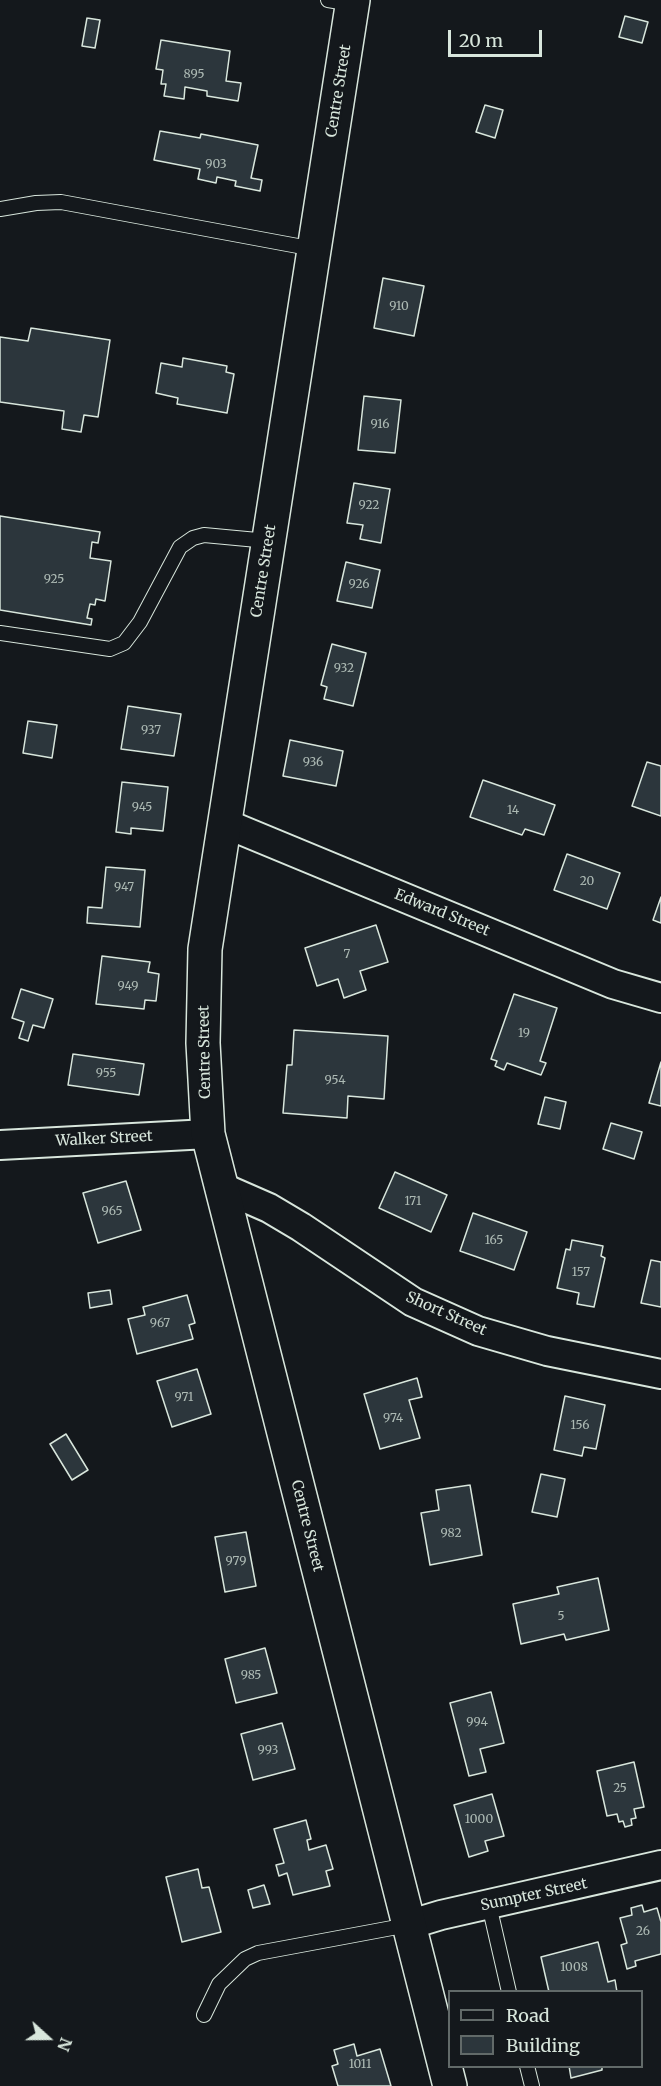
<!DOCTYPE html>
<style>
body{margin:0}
#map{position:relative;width:661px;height:2086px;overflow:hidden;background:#14181c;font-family:Merriweather,serif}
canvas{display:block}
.legend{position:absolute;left:448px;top:1990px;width:195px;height:78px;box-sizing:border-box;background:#14181c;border:2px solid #626a69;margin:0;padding:8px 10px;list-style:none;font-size:18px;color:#d8e6dc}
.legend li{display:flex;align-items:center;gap:12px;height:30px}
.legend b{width:30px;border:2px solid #626a69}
.north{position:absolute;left:18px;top:2008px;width:60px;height:60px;-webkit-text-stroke:4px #14181c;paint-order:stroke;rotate:111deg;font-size:16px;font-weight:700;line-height:24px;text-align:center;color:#d8e6dc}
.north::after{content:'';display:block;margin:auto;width:21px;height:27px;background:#d8e6dc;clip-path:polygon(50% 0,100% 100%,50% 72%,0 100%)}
.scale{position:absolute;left:448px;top:30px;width:94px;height:27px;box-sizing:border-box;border:3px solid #d8e6dc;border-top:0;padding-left:8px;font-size:18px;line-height:21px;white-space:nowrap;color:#d8e6dc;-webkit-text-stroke:4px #14181c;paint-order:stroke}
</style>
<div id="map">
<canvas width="661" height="2086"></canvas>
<ul class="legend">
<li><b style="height:8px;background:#14181c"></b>Road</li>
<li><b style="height:16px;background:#2c363c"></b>Building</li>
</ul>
<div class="north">N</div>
<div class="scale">20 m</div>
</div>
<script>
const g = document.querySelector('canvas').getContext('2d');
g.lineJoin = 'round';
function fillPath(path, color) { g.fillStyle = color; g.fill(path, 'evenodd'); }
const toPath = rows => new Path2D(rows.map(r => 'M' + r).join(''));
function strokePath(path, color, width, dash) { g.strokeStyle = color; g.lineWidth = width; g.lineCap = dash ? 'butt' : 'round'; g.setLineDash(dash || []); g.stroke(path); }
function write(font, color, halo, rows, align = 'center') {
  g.font = font + ' Merriweather,serif'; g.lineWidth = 4.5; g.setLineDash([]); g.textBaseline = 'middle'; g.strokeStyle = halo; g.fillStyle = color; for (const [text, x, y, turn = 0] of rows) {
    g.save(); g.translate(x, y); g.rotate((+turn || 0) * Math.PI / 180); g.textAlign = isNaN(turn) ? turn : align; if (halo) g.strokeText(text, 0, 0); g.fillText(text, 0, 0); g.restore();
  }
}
const building = toPath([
 [625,16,648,22,642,43,619,37,625,16],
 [87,18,100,20,95,48,82,46,87,18],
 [161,40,230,51,226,81,241,83,238,101,207,96,207,91,185,87,184,99,164,96,166,84,161,84,163,70,156,69,161,40],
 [485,105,503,110,495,138,476,132,485,105],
 [160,131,200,138,201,134,258,145,251,178,262,180,260,191,235,186,236,181,217,177,216,183,198,179,200,169,154,160,160,131],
 [383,278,424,286,414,336,374,328,383,278],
 [31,328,110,340,98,417,84,415,81,432,62,429,64,411,0,402,0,337,28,341,31,328],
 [183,358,227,366,226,372,234,374,227,413,177,404,178,398,156,393,161,363,182,367,183,358],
 [364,396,401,400,395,453,358,450,364,396],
 [354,483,390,489,381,543,360,539,363,525,347,523,354,483],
 [0,516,100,532,98,543,92,542,90,558,111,561,105,601,96,599,95,605,90,604,87,618,92,619,91,625,0,610,0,516],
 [346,562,380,570,372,608,337,601,346,562],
 [332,644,366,653,353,706,324,699,327,687,321,685,332,644],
 [128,706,181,714,174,756,121,749,128,706],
 [28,721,57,725,52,758,23,753,28,721],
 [290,740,343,751,336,786,283,776,290,740],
 [647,762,661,766,661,816,632,806,647,762],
 [483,780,555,805,544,835,525,829,522,835,470,817,483,780],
 [122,782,168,787,163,831,131,828,131,834,116,832,122,782],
 [567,854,620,873,607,909,554,890,567,854],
 [106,867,145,870,140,927,87,923,88,907,102,908,106,867],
 [661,897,661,923,653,920,661,897],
 [376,925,388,962,360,971,366,990,344,998,338,979,317,986,305,948,376,925],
 [102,956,150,962,148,972,159,974,156,1001,145,1000,144,1009,96,1004,102,956],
 [21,989,53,999,44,1028,33,1025,28,1041,19,1038,24,1022,12,1018,21,989],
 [514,994,557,1008,540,1061,546,1063,541,1075,507,1063,504,1070,495,1066,497,1061,491,1059,514,994],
 [294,1030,388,1036,384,1099,348,1096,347,1118,283,1113,287,1065,292,1065,294,1030],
 [73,1054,144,1064,139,1095,68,1085,73,1054],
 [661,1062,661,1106,649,1103,661,1062],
 [545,1097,566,1102,560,1129,538,1124,545,1097],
 [611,1123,642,1132,634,1159,603,1149,611,1123],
 [395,1172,447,1195,431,1232,379,1208,395,1172],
 [126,1181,141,1230,98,1243,83,1193,126,1181],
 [473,1213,527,1232,514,1270,460,1251,473,1213],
 [572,1240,603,1246,601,1256,605,1258,594,1307,577,1304,579,1293,557,1288,566,1249,570,1250,572,1240],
 [651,1260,661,1262,661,1307,641,1303,651,1260],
 [110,1290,112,1304,90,1308,88,1293,110,1290],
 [187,1295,195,1323,189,1325,193,1339,137,1354,128,1319,145,1315,143,1307,187,1295],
 [197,1369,211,1414,172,1427,157,1381,197,1369],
 [417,1378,422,1397,409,1400,420,1438,380,1449,364,1394,417,1378],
 [565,1396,605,1405,596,1449,584,1447,582,1456,554,1450,565,1396],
 [66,1434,88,1470,72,1480,50,1444,66,1434],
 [541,1474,565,1479,557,1517,532,1512,541,1474],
 [470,1485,482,1555,430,1565,421,1513,439,1510,436,1490,470,1485],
 [246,1532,256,1586,225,1592,215,1537,246,1532],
 [598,1578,609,1630,566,1640,564,1634,521,1644,513,1604,559,1594,557,1587,598,1578],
 [265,1648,277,1693,236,1703,225,1659,265,1648],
 [491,1692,504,1743,480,1749,486,1772,469,1776,450,1703,491,1692],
 [282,1723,295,1769,253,1780,241,1734,282,1723],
 [634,1762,644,1807,634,1809,636,1818,631,1819,632,1825,625,1827,623,1821,619,1822,617,1814,607,1816,597,1771,634,1762],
 [492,1794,504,1836,485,1841,488,1851,469,1857,454,1805,492,1794],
 [306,1820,311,1839,307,1840,309,1850,326,1845,333,1869,326,1871,330,1886,293,1895,287,1873,279,1876,276,1865,284,1863,274,1829,306,1820],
 [198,1869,202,1888,209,1887,221,1932,182,1942,166,1877,198,1869],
 [264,1885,270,1904,253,1908,248,1890,264,1885],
 [642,1905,644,1912,657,1908,661,1922,661,1954,635,1961,636,1966,627,1969,621,1945,627,1943,620,1918,632,1915,631,1908,642,1905],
 [598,1942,608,1982,615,1980,617,1992,549,1992,541,1957,598,1942],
 [354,2044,357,2056,380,2049,391,2086,338,2086,332,2066,338,2064,334,2050,354,2044],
 [569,2066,602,2066,602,2070,571,2078,569,2066]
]);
const service = toPath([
 [328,0,352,4],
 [0,209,36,203,61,202,314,249],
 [0,633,110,649,124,643,140,622,180,547,193,538,204,535,268,541],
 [489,1905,509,1992],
 [204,2015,219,1984,245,1959,258,1953,408,1925],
 [527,2066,532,2086]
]);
const minor = toPath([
 [224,823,613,984,661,998],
 [0,1145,208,1134],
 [221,1187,269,1208,301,1227,413,1302,478,1331,547,1351,661,1374],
 [408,1925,441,1915,661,1865]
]);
const secondary = toPath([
 [353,0,205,949,203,1043,208,1134,450,2086]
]);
const numberNames = [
 ["895",194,75],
 ["903",216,165],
 ["910",399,307],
 ["916",380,425],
 ["922",369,506],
 ["925",54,580],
 ["926",359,585],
 ["932",344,669],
 ["937",151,731],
 ["936",313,763],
 ["945",142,808],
 ["14",513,811],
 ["20",587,882],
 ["947",124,888],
 ["7",347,955],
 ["949",128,987],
 ["19",524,1034],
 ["955",106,1074],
 ["954",335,1081],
 ["171",413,1202],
 ["965",112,1212],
 ["165",494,1241],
 ["157",581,1273],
 ["967",160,1324],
 ["971",184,1398],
 ["974",393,1419],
 ["156",580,1426],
 ["982",451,1534],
 ["979",236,1562],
 ["5",561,1617],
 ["985",251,1676],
 ["994",477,1723],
 ["993",268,1751],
 ["25",620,1789],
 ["1000",479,1820],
 ["26",643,1932],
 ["1008",574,1968],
 ["1011",360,2065]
];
const streetNames = [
 ["Centre Street",339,91,-81],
 ["Centre Street",264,571,-81],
 ["Edward Street",442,913,22],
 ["Centre Street",205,1052,-91],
 ["Walker Street",104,1139,-3],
 ["Short Street",446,1314,24],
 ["Centre Street",307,1526,76],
 ["Sumpter Street",534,1895,-12]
];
fillPath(building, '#2c363c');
strokePath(building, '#d8e6dc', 1.5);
strokePath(service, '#d8e6dc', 16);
strokePath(minor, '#d8e6dc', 32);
strokePath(secondary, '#d8e6dc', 36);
strokePath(service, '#14181c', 14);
strokePath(minor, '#14181c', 28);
strokePath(secondary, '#14181c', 33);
write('12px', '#adbab4', null, numberNames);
write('15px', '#d8e6dc', '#14181c', streetNames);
</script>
